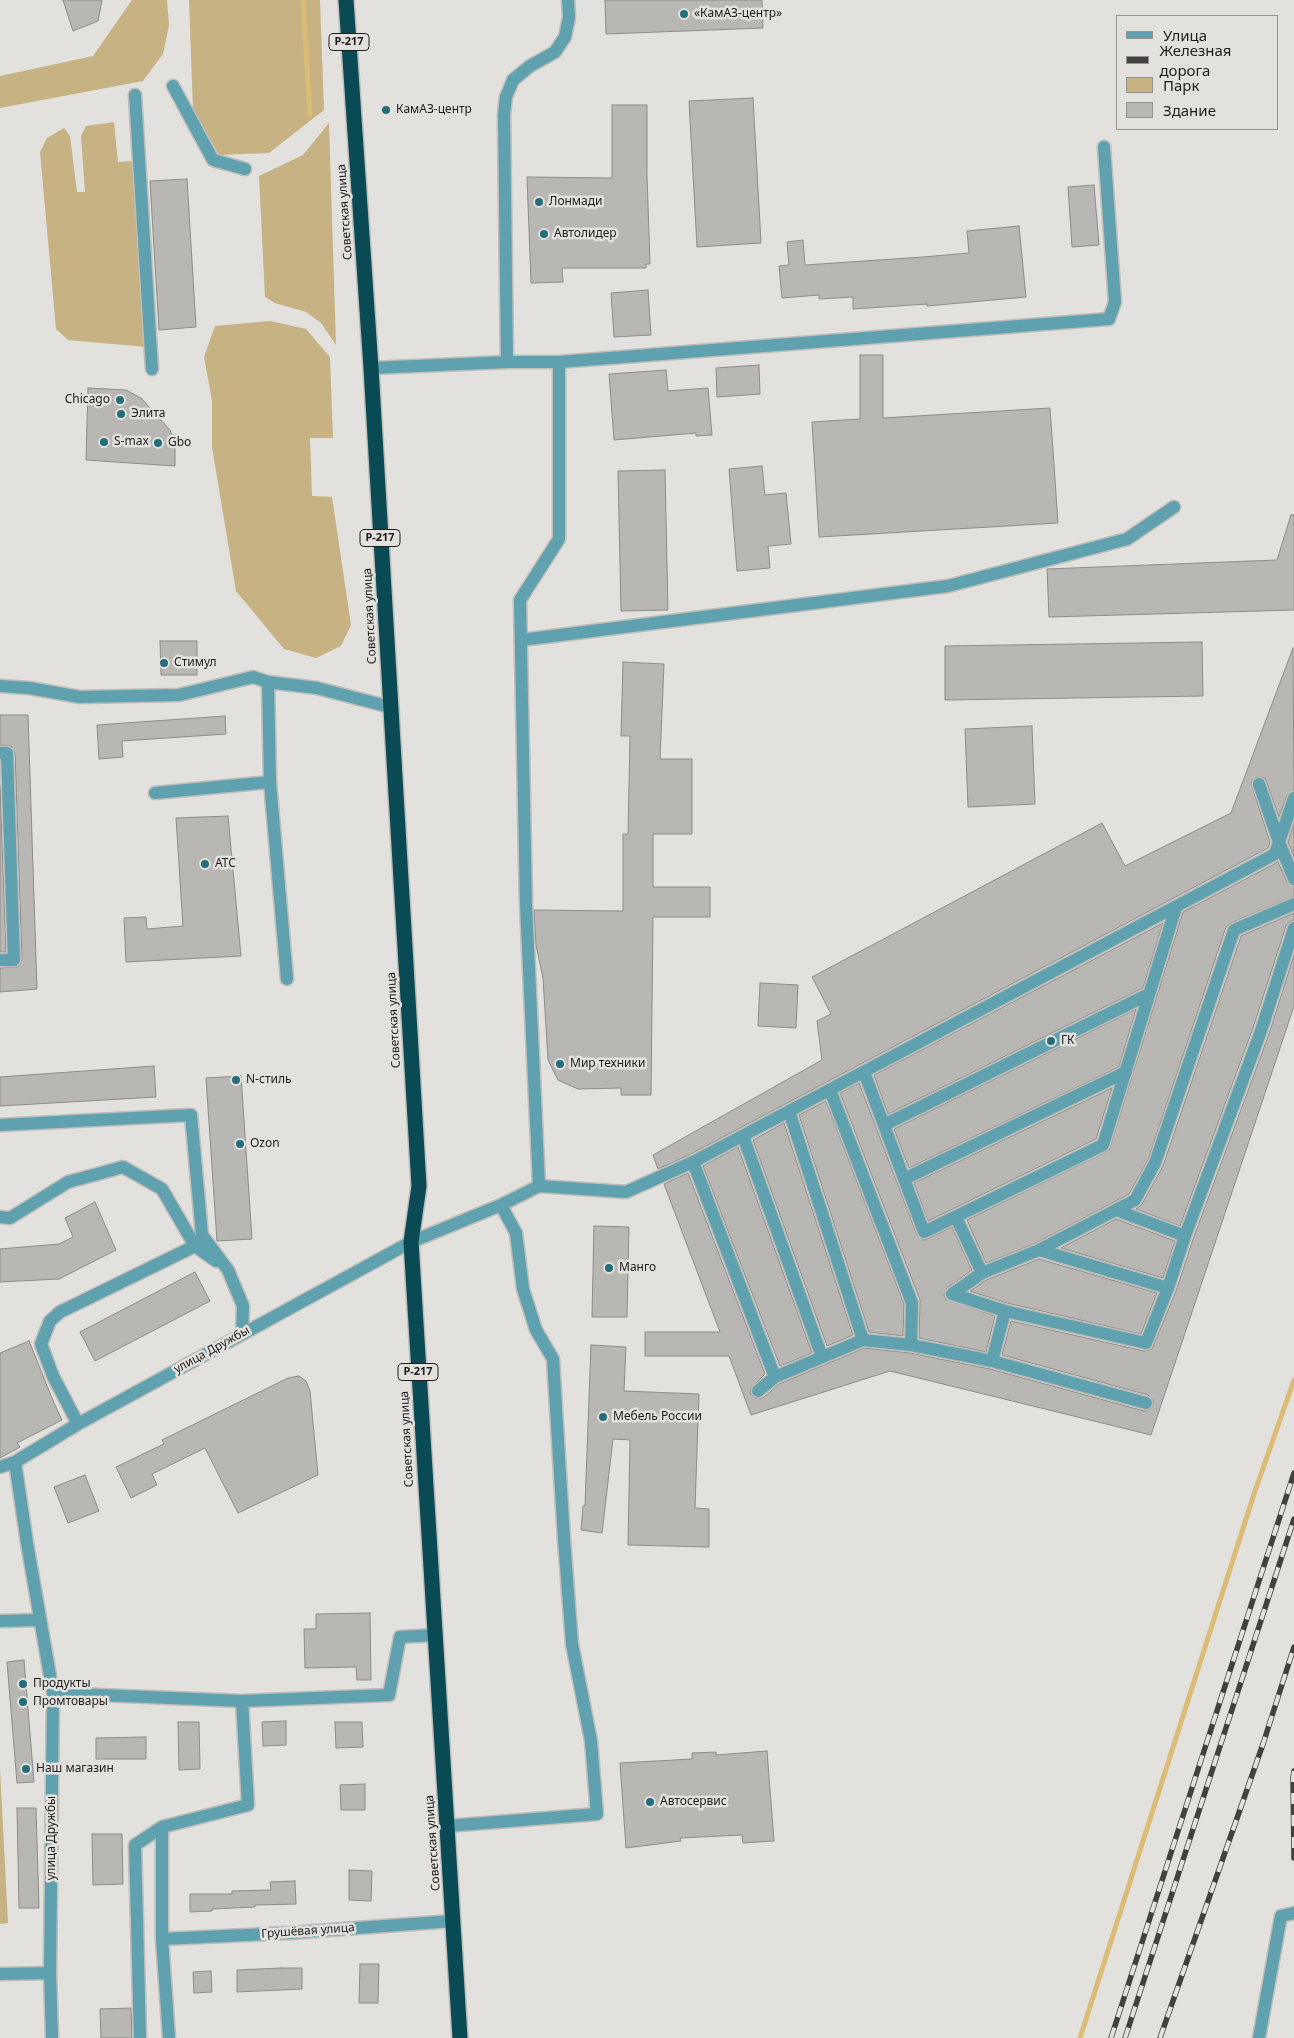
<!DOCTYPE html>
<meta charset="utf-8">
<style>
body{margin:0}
#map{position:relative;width:1294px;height:2038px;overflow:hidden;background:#e2e1dd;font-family:"Noto Sans",sans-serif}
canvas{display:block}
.legend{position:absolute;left:1116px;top:15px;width:162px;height:115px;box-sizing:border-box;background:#e2e1dd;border:1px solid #949390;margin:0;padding:6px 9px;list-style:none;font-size:15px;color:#1e1d1c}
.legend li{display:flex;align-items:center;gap:10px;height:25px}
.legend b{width:25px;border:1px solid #949390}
</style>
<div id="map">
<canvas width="1294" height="2038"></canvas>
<ul class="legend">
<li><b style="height:6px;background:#5fa1ae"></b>Улица</li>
<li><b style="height:6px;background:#42413f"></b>Железная дорога</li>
<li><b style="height:14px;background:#c6b283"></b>Парк</li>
<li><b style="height:14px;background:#b9b7b4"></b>Здание</li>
</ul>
</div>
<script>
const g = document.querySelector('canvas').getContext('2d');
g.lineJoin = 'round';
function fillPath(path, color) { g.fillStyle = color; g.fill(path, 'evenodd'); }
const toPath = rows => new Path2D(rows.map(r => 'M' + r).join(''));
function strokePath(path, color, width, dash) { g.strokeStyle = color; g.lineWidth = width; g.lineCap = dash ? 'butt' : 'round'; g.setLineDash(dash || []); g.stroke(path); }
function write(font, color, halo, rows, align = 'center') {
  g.font = font + ' "Noto Sans",sans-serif'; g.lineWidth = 5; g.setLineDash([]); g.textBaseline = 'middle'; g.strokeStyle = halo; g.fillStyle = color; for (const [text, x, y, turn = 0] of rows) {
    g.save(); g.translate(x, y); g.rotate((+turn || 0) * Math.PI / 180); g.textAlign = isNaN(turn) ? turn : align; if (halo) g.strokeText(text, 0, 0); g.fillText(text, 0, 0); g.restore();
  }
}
const green = toPath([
 [132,0,167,0,169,25,163,54,143,81,0,108,0,76,93,56],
 [189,0,320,0,324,110,269,153,219,155,193,110],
 [114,122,118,162,134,161,147,347,68,340,56,329,40,152,47,138,64,128,70,136,77,192,85,192,81,136,86,126],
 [329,123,336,345,321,323,306,312,275,303,265,297,259,176,303,155],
 [270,321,306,329,330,357,333,438,310,438,312,496,332,497,351,625,341,646,316,658,284,649,236,591,212,447,212,401,204,357,215,326],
 [0,1768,8,1923,0,1924]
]);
const stream = toPath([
 [303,0,310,115],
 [1080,2038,1255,1491,1294,1380]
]);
const building = toPath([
 [63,0,102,0,98,21,73,31,63,0],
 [605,0,762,0,763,28,606,34,605,0],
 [753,98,761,243,697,247,689,101,753,98],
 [612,105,647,105,647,175,650,264,646,264,646,268,562,268,563,282,531,283,527,177,612,178,612,105],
 [187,179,196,327,159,330,150,181,187,179],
 [1094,185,1099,245,1072,247,1068,187,1094,185],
 [1019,226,1026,297,927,306,927,304,853,309,853,297,819,299,819,295,782,298,779,266,789,265,787,242,803,240,805,265,923,257,969,253,967,231,1019,226],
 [648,290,651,335,614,337,611,293,648,290],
 [860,355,883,355,883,418,1050,408,1058,523,819,537,812,422,860,419,860,355],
 [759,365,760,394,717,397,716,368,759,365],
 [666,370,668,391,708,388,712,435,696,436,696,433,614,440,609,374,666,370],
 [88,388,126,390,141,398,170,430,175,444,175,466,86,460,88,388],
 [762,466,765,495,786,493,791,544,768,546,770,568,737,571,729,469,762,466],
 [665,470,668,610,621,611,618,471,665,470],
 [1291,515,1294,515,1294,610,1049,617,1047,569,1277,560,1291,515],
 [160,641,197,641,197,675,161,675,160,641],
 [1202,642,1203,696,945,700,945,646,1202,642],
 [1293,648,1294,790,1287,795,1279,817,1265,778,1256,777,1251,783,1270,842,1268,848,689,1155,658,1169,653,1155,822,1060,817,1021,831,1014,812,977,1102,823,1125,866,1231,813,1293,648],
 [623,662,664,664,660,759,692,759,692,834,653,834,653,887,710,887,710,917,653,917,651,1095,621,1095,621,1088,578,1089,558,1080,548,1060,543,978,536,945,534,910,623,911,623,834,628,834,630,736,621,736,623,662],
 [0,715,28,715,37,989,0,992,0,968,18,967,22,960,15,753,11,746,0,745,0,715],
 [225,716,226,734,122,741,123,757,99,759,97,725,225,716],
 [1032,726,1035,804,968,807,965,729,1032,726],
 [0,786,6,952,0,952,0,786],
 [228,816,241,956,126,962,124,918,146,917,147,929,183,926,176,818,228,816],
 [1294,823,1294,857,1288,842,1294,823],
 [1278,862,1287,882,1294,887,1294,896,1231,923,1226,927,1148,1160,1129,1194,1036,1243,986,1263,967,1220,1109,1150,1183,912,1278,862],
 [1294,913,1294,920,1289,922,1286,926,1253,1028,1180,1226,1136,1209,1142,1204,1163,1166,1241,936,1294,913],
 [1163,923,1143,988,888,1114,874,1075,1163,923],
 [1294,955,1294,1006,1151,1435,890,1371,751,1415,729,1356,645,1356,645,1332,720,1332,664,1184,688,1173,765,1374,751,1388,750,1393,755,1398,763,1398,779,1384,864,1348,910,1353,990,1369,1144,1411,1151,1409,1154,1401,1148,1395,1002,1355,1011,1321,1144,1351,1152,1349,1176,1291,1193,1239,1269,1034,1294,955],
 [760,983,798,985,796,1028,758,1026,760,983],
 [1136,1009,1119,1067,909,1168,894,1129,1136,1009],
 [154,1066,156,1097,0,1106,0,1077,154,1066],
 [241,1076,252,1239,217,1241,206,1078,241,1076],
 [859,1083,917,1235,923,1240,927,1239,952,1227,972,1270,947,1288,944,1295,946,1299,995,1316,986,1352,919,1338,920,1300,840,1093,859,1083],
 [1112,1088,1096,1139,928,1221,914,1183,1112,1088],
 [826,1101,904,1304,903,1336,869,1332,799,1115,826,1101],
 [784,1123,853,1335,827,1346,753,1140,784,1123],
 [738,1147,812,1353,780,1366,703,1166,738,1147],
 [95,1202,116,1250,59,1279,0,1282,0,1249,59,1244,73,1237,65,1218,95,1202],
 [1116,1219,1175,1241,1163,1278,1061,1248,1116,1219],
 [594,1226,629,1227,627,1317,592,1317,594,1226],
 [1039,1259,1157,1293,1141,1334,1007,1303,970,1291,986,1280,1039,1259],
 [195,1272,210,1301,95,1361,80,1332,195,1272],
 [29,1341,54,1403,62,1420,17,1443,20,1447,0,1458,0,1353,29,1341],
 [591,1345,626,1347,624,1391,699,1394,695,1508,709,1509,709,1547,628,1545,630,1440,613,1439,602,1533,581,1530,583,1506,585,1506,591,1345],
 [299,1376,306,1381,310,1391,318,1475,238,1513,205,1448,152,1474,157,1485,131,1498,116,1467,164,1444,162,1440,288,1378,299,1376],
 [85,1475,99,1511,68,1523,54,1487,85,1475],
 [370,1613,371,1680,357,1680,356,1667,305,1668,304,1629,316,1629,316,1614,370,1613],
 [24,1660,34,1782,17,1783,7,1662,24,1660],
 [286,1721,286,1745,263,1746,262,1722,286,1721],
 [178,1722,199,1722,200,1769,179,1770,178,1722],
 [335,1722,362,1722,363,1747,336,1748,335,1722],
 [146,1737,146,1759,96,1759,96,1738,146,1737],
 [767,1751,774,1841,743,1843,742,1835,680,1838,681,1841,626,1848,620,1763,692,1759,692,1753,716,1752,716,1755,767,1751],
 [365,1784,365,1810,341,1810,340,1785,365,1784],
 [17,1808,36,1808,39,1908,19,1908,17,1808],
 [92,1834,122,1834,123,1884,93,1885,92,1834],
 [349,1870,372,1871,371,1901,349,1900,349,1870],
 [295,1881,296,1904,255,1905,255,1907,212,1909,212,1911,190,1912,190,1894,232,1894,232,1891,271,1890,270,1882,295,1881],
 [360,1964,379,1964,378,2003,359,2003,360,1964],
 [281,1968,302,1968,302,1989,237,1992,237,1970,281,1968],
 [211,1971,212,1992,194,1993,193,1972,211,1971],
 [131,2008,132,2038,101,2038,100,2009,131,2008]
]);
const minor = toPath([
 [173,86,213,160,245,169],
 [135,95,152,369],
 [507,362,504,114,506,97,513,80,530,66,555,52,565,37,569,17,568,0],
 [559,362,1109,319,1115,302,1104,147],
 [521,640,948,586,1127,539,1174,507],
 [268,682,270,782,287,979],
 [0,686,29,688,80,697,179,695,253,677,268,682,317,688,390,707],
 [0,753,7,753,14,960,0,960],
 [1259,784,1279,842,1294,879],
 [155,793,270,782],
 [1294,904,1234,930,1155,1163,1135,1200,1039,1250,982,1273,952,1294,1005,1311,1146,1343,1168,1288,1185,1236,1261,1031,1294,928],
 [864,1072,924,1232,1103,1145,1176,907],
 [830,1090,912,1303,911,1345],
 [789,1111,863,1340],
 [0,1125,191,1115,202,1235,228,1270,243,1306,242,1334],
 [884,1125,1149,994],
 [743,1136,822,1357],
 [693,1162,775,1377],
 [904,1179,1126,1072],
 [539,1186,626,1192,693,1162,1275,854,1294,798],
 [1116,1210,1185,1236],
 [0,1217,10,1218,68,1182,123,1167,162,1189,195,1246,216,1261],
 [956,1217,982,1273],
 [1039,1250,1168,1288],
 [992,1361,1005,1311],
 [758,1391,775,1377,863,1340,911,1345,992,1361,1146,1403],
 [78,1424,53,1376,41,1344,50,1321,60,1312,195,1246],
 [15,1462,27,1543,53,1693,50,1973,52,2038],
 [0,1467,15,1462,78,1424,411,1242,501,1205,539,1186,526,904,520,600,559,539,559,362,507,362,371,368],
 [0,1621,40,1620],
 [53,1693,242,1701,389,1695,400,1637,434,1635],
 [447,1826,597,1814,591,1741,572,1644,564,1539,553,1359,536,1330,523,1289,516,1233,501,1205],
 [162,1939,289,1933,453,1921],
 [0,1974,50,1973],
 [140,2038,135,1845,162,1827],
 [169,2038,162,1939,162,1827,248,1805,242,1701],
 [1259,2038,1281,1916,1294,1913]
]);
const highway = toPath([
 [346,0,371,368,419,1186,411,1242,460,2038]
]);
const rail = toPath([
 [1294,1771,1293,1778,1294,1858],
 [1111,2038,1294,1473],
 [1125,2038,1294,1519],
 [1160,2038,1263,1744,1294,1647]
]);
const markers = [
 [684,14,5,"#266d7a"],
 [386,110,5,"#266d7a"],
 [539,202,5,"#266d7a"],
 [544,234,5,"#266d7a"],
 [120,400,5,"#266d7a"],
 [121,414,5,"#266d7a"],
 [104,442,5,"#266d7a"],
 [158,443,5,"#266d7a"],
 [164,663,5,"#266d7a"],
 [205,864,5,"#266d7a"],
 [1051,1041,5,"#266d7a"],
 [560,1064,5,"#266d7a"],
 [236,1080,5,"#266d7a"],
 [240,1144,5,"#266d7a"],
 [609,1268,5,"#266d7a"],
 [603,1417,5,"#266d7a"],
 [23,1684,5,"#266d7a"],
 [23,1702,5,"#266d7a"],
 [26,1769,5,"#266d7a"],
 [650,1802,5,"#266d7a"]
];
const shields = [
 [349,42,40],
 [380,538,40],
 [418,1372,40]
];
const shieldNames = [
 ["Р-217",349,42],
 ["Р-217",380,538],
 ["Р-217",418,1372]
];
const poiNames = [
 ["«КамАЗ-центр»",694,14],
 ["КамАЗ-центр",396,110],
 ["Лонмади",549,202],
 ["Автолидер",554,234],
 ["Chicago",110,400,"right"],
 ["Элита",131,414],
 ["S-max",114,442],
 ["Gbo",168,443],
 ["Стимул",174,663],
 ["АТС",215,864],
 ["ГК",1061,1041],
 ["Мир техники",570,1064],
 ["N-стиль",246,1080],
 ["Ozon",250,1144],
 ["Манго",619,1268],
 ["Мебель России",613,1417],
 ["Продукты",33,1684],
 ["Промтовары",33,1702],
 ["Наш магазин",36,1769],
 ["Автосервис",660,1802]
];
const streetNames = [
 ["Советская улица",345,212,-94],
 ["Советская улица",370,616,-93],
 ["Советская улица",394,1020,-93],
 ["улица Дружбы",212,1350,-29],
 ["Советская улица",407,1439,-93],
 ["улица Дружбы",52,1838,-90],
 ["Советская улица",433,1843,-94],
 ["Грушёвая улица",308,1931,-4]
];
fillPath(green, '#c6b283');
strokePath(stream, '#dbbc76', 5);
fillPath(building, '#b9b7b4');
strokePath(building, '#8c8b87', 1);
strokePath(minor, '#bfbeba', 15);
strokePath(highway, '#bfbeba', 18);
strokePath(minor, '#5fa1ae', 12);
strokePath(highway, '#094a55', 15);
strokePath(rail, '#42413f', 5.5);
strokePath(rail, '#e2e1dd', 4, [11]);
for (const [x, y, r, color] of markers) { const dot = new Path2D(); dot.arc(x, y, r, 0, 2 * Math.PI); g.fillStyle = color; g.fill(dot); strokePath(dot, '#e2e1dd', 2); }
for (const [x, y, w] of shields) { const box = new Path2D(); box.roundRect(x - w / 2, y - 8.5, w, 17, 4); g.fillStyle = '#e2e1dd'; g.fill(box); strokePath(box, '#1e1d1c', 1); }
write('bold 11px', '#1e1d1c', null, shieldNames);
write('12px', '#1e1d1c', '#e2e1dd', poiNames, 'left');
write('12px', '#1e1d1c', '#e2e1dd', streetNames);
</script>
